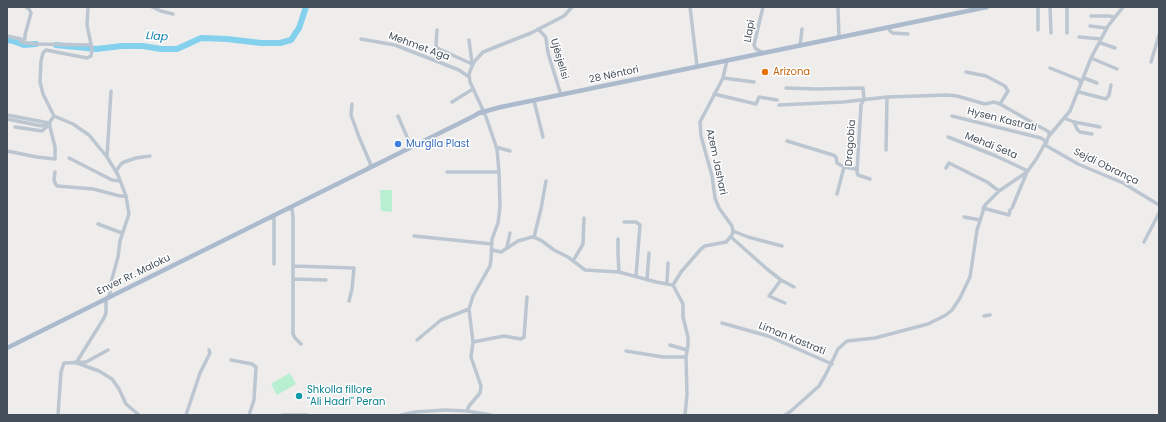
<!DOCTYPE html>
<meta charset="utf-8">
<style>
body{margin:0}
#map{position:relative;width:1166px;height:422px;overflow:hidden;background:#efecec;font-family:Poppins,sans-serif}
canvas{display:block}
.frame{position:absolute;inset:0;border:8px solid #444f5a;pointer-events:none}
</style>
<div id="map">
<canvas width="1166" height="422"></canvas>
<div class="frame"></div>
</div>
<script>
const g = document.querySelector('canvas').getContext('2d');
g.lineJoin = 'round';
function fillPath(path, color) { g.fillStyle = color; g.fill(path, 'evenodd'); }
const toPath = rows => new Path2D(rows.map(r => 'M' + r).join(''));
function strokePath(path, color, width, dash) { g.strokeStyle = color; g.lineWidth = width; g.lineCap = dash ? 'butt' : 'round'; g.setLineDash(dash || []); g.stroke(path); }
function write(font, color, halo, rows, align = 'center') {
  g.font = font + ' Poppins,sans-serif'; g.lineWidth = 3; g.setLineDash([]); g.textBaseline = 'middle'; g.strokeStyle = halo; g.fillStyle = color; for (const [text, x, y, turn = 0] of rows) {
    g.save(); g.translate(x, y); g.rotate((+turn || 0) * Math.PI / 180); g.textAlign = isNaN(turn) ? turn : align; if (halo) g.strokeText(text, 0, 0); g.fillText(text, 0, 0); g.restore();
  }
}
const green = toPath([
 [380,190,392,190,392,212,381,211],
 [290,373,296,384,277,395,271,384]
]);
const river = toPath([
 [7,40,13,41,24,45,36,44],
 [56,45,96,49,122,46,143,46,161,49,177,49,201,38,227,39,261,43,280,43,291,40,299,28,306,7]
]);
const minor = toPath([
 [88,7,87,25,92,49,91,56,87,58,46,50,43,53,41,61,40,82,43,94,54,116,73,124,89,135,107,157,118,175,126,196,129,214,120,241,118,257,110,286,110,293,108,297],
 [152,7,161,11,173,14],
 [690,7,697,66],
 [763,7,754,45,756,49,764,53],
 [838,7,839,37],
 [1038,7,1038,30],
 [1050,7,1051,33],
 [1091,16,1109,16,1113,17,1113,19],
 [1090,26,1106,28,1105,31],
 [888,27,890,31,893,33,908,34],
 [538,29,544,35,546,38,548,53,561,95],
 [437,30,436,45,437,48,472,64],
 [1067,33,1067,7],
 [7,36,21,39,21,42,35,44,91,45],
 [1079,37,1101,39],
 [361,39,395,45,459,70,469,77],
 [469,40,472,63],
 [21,42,25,39,25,35,31,13,29,9,26,7],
 [1099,44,1101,43,1115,48],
 [800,46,802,29],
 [1091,58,1117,69],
 [1151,62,1159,35],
 [1050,68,1080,80,1080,82],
 [966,72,986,76,1005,86,1008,91,1000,104],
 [1084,75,1084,78,1097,83],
 [723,78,727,60],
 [786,88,816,89,863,88,864,99,861,105,857,172,858,175,870,179],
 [1078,93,1079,92,1106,99,1109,95,1111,85],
 [714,94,756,104,759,97,777,100],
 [534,101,543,137],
 [452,102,473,89],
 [352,104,351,115,359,137,371,165,368,168],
 [779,105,843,102,887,97,947,95,957,96,985,104,994,102,1000,104,1049,132,1049,136],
 [7,115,49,123],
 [398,116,411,146,409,147],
 [952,116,1041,138,1047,142],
 [1064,118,1074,122,1100,127],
 [7,119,42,126,49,123,54,116],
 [1074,122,1077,129,1080,132,1092,134],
 [15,127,42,131,50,124],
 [948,137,996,156,1028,171],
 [787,141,833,155,836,157,837,163,844,167,855,169,857,167],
 [1045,145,1078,164,1123,183,1159,205],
 [496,147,510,151],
 [886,150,887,97],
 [7,151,37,157,55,159,55,147,49,123],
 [107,157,111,91],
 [69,158,112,180,120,181],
 [946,168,949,163,987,182,999,191],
 [116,171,121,164,124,162,136,158,150,156],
 [55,172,54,179,55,183,57,186,93,189,120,196,126,196],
 [447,172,499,172],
 [837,194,844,167],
 [983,208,1009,215,1010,210],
 [1012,208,1027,172],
 [288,209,292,209,293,216,293,334,295,338,301,344],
 [964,217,980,220],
 [270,218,274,218,274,264],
 [624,222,636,222,640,225,636,276],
 [98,224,122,233],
 [733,231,748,237,782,246],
 [414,236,492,244],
 [534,237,541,209,546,181],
 [731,237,767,269,781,280,794,287],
 [618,239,618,254,619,272],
 [1144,242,1159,213],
 [507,247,510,233],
 [492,250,501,252,518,241,532,237,536,238,542,241,554,250,568,257,585,270,619,272,656,282,673,285],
 [573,261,583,244,584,218],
 [293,266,354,268,352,289,349,301],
 [294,279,326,280],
 [647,280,649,253],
 [781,280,769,296,785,303],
 [667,283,668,263],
 [673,285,681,272,701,249,705,246,726,242,732,235,733,231,732,226,719,208,715,198,712,176,701,136,700,122,723,78,754,82],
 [673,285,683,304,683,317,688,337,688,345,686,357,687,395,685,415],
 [984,316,990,315],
 [722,323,768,336,832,364],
 [417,340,441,320,469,309],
 [473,342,504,336,521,339,524,337,527,297],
 [670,345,687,350],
 [626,351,663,357,686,357],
 [231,360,252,364,256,367,254,400,249,415],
 [76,363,104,318,106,313,106,300,102,301],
 [77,363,99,371,112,379,119,389,126,404,139,415],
 [467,411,469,406,480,393,481,386,471,357,473,342,469,309,473,296,490,266,491,259,492,239,498,223,500,207,499,172,497,149,485,114,479,113,483,110,470,82,469,75,470,71,474,62,483,52,531,33,564,16,572,7],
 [58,415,61,372,64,363,86,362,108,350],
 [186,415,200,373,210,353,209,350],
 [282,415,307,415],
 [401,415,415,412,445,410,467,411,491,415],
 [785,415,791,411,819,386,826,374,838,349,847,341,875,338,928,324,946,315,952,310,960,298,970,277,977,230,985,205,999,191,1027,172,1037,158,1049,136,1070,111,1091,58,1108,26,1123,7]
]);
const major = toPath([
 [7,348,474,116,479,113,501,107,987,7]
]);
const markers = [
 [765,72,4,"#e8710a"],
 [398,144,4,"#3f7fe0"],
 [299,396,4,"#0f9aa8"]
];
const streetNames = [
 ["Llapi",750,31,-80],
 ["Mehmet Aga",419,47,20],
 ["Ujësjellsi",559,59,74],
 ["28 Nëntori",614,75,-12],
 ["Hysen Kastrati",1002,120,14],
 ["Dragobia",851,143,-86],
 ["Mehdi Seta",991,146,22],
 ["Azem Jashari",716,162,78],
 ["Sejdi Obrança",1106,167,26],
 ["Enver Rr. Maloku",134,275,-26],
 ["Liman Kastrati",792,339,22]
];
const foodNames = [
 ["Arizona",773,72]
];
const shopNames = [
 ["Murglla Plast",406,144]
];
const cultureNames = [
 ["Shkolla fillore",307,390],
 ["\"Ali Hadri\" Peran",307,402]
];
const waterNames = [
 ["Llap",157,37,4]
];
fillPath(green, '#b8efd1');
strokePath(river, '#84d1ee', 6);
strokePath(minor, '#bcc6d0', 3.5);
strokePath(major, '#abbacd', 4.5);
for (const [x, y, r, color] of markers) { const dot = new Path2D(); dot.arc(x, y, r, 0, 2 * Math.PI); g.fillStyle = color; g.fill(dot); strokePath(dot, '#fff', 1.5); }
write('10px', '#444f5a', '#fff', streetNames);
write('10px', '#c56008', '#fff', foodNames, 'left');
write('10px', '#366cbe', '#fff', shopNames, 'left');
write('10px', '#0d838f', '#fff', cultureNames, 'left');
write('italic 11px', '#087da9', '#fff', waterNames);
</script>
